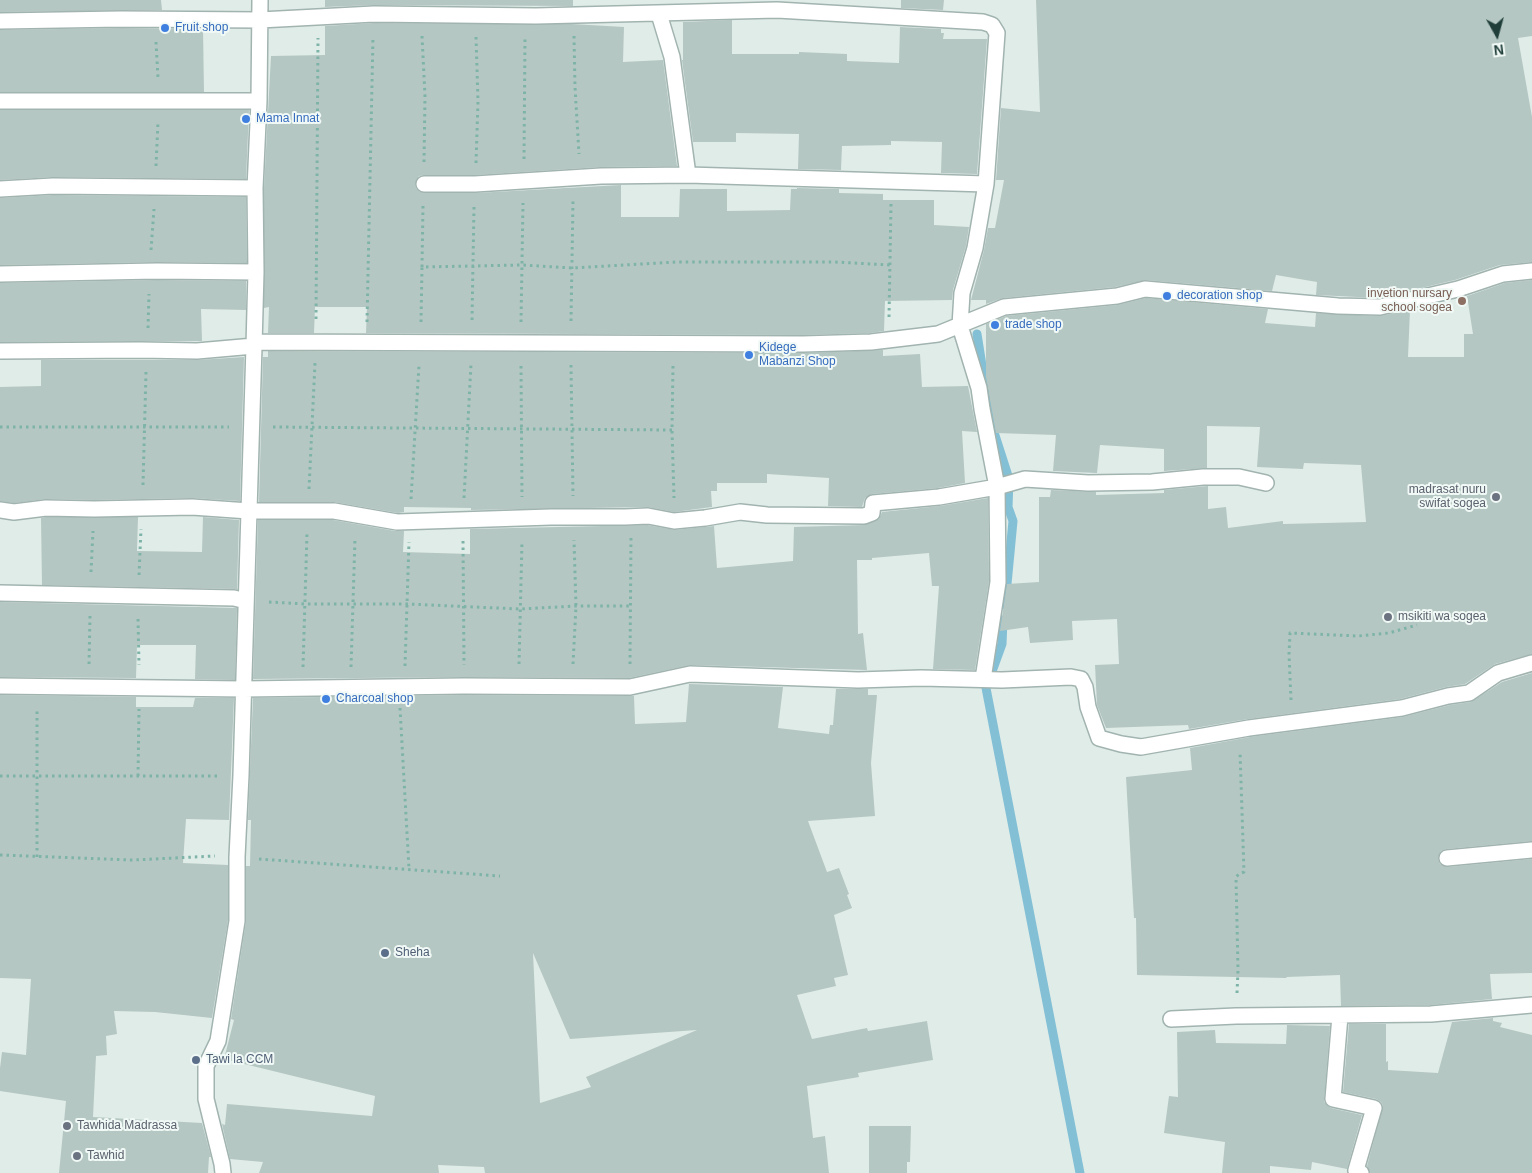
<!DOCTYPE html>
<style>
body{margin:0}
#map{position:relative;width:1532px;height:1173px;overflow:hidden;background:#e0ece8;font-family:Helvetica,sans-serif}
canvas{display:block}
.north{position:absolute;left:1472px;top:10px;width:50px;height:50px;-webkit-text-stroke:4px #f1f9f6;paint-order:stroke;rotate:173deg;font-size:14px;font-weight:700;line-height:20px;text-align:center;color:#1f3e39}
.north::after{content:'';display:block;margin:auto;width:18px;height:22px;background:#1f3e39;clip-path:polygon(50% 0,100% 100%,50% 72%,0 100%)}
</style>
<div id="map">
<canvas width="1532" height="1173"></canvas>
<div class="north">N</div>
</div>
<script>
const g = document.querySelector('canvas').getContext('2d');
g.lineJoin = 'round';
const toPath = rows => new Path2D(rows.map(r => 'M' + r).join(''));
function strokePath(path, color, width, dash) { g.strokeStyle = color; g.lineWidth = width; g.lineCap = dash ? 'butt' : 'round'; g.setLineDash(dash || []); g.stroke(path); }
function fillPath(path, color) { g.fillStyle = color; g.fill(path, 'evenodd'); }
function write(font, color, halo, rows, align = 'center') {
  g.font = font + ' Helvetica,sans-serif'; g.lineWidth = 4; g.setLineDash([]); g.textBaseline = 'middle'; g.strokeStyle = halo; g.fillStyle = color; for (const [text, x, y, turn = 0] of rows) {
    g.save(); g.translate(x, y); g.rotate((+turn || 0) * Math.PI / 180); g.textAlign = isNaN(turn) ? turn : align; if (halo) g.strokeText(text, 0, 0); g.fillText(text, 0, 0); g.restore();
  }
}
const stream = toPath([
 [977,334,983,372,990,398,991,423,1009,479,1008,507,1013,521,1005,605],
 [1003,620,1002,644,986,688,1080,1173]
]);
const building = toPath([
 [0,0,161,0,162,10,0,12],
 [325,0,573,0,573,6,374,5,325,7],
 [901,0,944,0,943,10,901,8],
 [1036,0,1532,0,1532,36,1518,38,1532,117,1532,262,1500,265,1455,280,1379,298,1316,295,1317,282,1276,275,1272,291,1146,280,1115,287,1003,298,986,304,986,300,971,300,984,250,988,228,995,228,1004,180,996,180,1001,108,1040,112],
 [732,20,732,54,799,54,799,52,847,54,847,61,899,63,900,27,941,29,941,33,944,33,943,39,987,39,977,174,941,173,942,142,891,141,891,145,842,146,841,170,798,169,799,134,736,133,736,142,693,142,682,60,683,60,683,22],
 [374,23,572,24,624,27,623,62,663,60,677,166,600,167,475,175,424,175,419,176,415,184,416,188,420,192,476,193,621,185,621,217,679,217,680,189,727,189,727,211,790,210,791,189,797,189,797,188,839,189,839,193,883,194,883,200,934,200,934,225,969,227,966,246,953,290,952,300,885,301,884,331,870,333,803,335,366,333,367,307,315,307,314,333,268,333,269,307,264,308,264,188,271,56,325,55,325,26],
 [121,28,203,29,204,92,0,92,0,30],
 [0,110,249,110,246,179,53,177,0,180],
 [53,195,246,197,247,263,157,262,0,265,0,198],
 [157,280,246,281,246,310,201,309,202,341,0,342,0,283],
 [1532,280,1532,654,1495,664,1465,684,1446,687,1400,699,1248,719,1189,729,1188,725,1106,728,1097,705,1095,665,1119,664,1117,619,1072,621,1073,640,1030,643,1028,627,1000,631,1007,584,1039,582,1039,497,1050,497,1051,490,1096,492,1096,495,1164,493,1164,490,1208,486,1208,509,1226,507,1228,528,1283,521,1283,524,1366,522,1361,465,1304,463,1303,469,1257,467,1260,427,1207,426,1207,468,1164,471,1164,449,1100,445,1097,473,1053,471,1056,435,996,433,986,377,986,324,1006,316,1118,305,1146,298,1268,309,1265,323,1315,327,1316,313,1380,316,1410,310,1408,357,1464,357,1464,334,1473,334,1467,296,1505,283],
 [883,350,883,356,920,354,922,387,968,386,977,432,962,431,965,483,938,488,872,494,865,498,862,507,828,506,829,478,767,474,767,483,717,483,717,491,711,491,712,507,674,512,648,507,471,510,471,508,404,507,404,512,398,513,334,502,259,502,263,357,268,357,268,351,803,353],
 [244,357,240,501,192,498,94,500,46,499,14,503,0,501,0,387,41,386,41,360,197,360],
 [988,498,989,581,975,670,933,669,939,586,932,586,929,553,872,558,872,560,857,560,858,634,863,633,867,670,690,665,629,678,464,677,253,679,258,520,333,520,395,531,404,531,403,552,470,554,470,529,647,525,675,530,714,526,717,568,793,561,794,527,864,525,879,519,882,512,940,506],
 [46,517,138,517,137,551,202,552,203,517,239,520,237,589,42,585,41,518],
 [0,602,237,608,235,680,195,679,196,645,137,645,136,678,0,677],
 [1532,673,1532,841,1446,849,1441,851,1438,858,1440,864,1448,867,1532,859,1532,973,1490,974,1492,999,1431,1005,1341,1006,1340,975,1287,977,1286,978,1137,975,1136,918,1134,918,1126,777,1192,770,1190,748,1250,737,1403,717,1450,705,1471,702,1502,682],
 [689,684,783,687,778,728,829,734,830,725,833,725,836,689,868,689,868,695,877,695,871,763,875,816,808,821,827,872,839,868,849,894,847,895,852,908,834,915,848,975,834,978,836,986,797,995,812,1039,867,1028,868,1031,927,1021,933,1060,858,1073,859,1077,807,1086,813,1138,825,1136,829,1173,485,1173,484,1167,438,1165,439,1173,259,1173,263,1162,230,1159,222,1124,225,1125,227,1104,372,1116,375,1096,224,1059,234,1020,231,1019,246,921,246,866,250,866,251,820,248,820,253,698,464,695,634,696,635,724,686,722],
 [533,953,570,1039,697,1030,586,1077,591,1087,540,1103],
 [0,695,136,697,136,707,193,707,195,698,234,698,229,820,186,819,183,863,228,865,228,920,212,1018,155,1012,114,1011,117,1034,106,1036,107,1055,96,1056,93,1117,202,1123,211,1157,209,1157,208,1173,59,1173,66,1101,0,1091,0,1068,2,1052,26,1055,31,979,0,978],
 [1493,1018,1493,1021,1502,1023,1500,1027,1532,1035,1532,1173,1370,1173,1367,1166,1383,1106,1381,1102,1376,1099,1343,1092,1349,1024,1386,1024,1386,1062,1388,1061,1388,1070,1438,1073,1452,1022],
 [1287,1025,1330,1026,1324,1102,1331,1108,1362,1115,1347,1169,1312,1162,1311,1170,1270,1166,1270,1173,1222,1173,1225,1142,1164,1133,1169,1096,1178,1097,1177,1032,1215,1030,1216,1043,1286,1044],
 [869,1126,911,1126,910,1162,907,1162,907,1173,869,1173]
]);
const path = toPath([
 [422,36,425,96,424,162],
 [574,36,575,87,579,154],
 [156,42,158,78],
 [524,159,525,38],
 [476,163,478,101,476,37],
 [156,166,158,122],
 [423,206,422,267,522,265,572,268,676,262,835,262,890,265],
 [151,250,154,209],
 [889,317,891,204],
 [316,319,318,38],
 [472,320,474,207],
 [571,321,573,200],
 [367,322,373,36],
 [421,322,422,267],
 [521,322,523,203],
 [148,328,149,294],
 [571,365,573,496],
 [521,366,522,497],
 [673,366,672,430,674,498],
 [0,427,229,427],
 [273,427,672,430],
 [143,485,146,372],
 [309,489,315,363],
 [464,498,471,364],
 [411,499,419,365],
 [463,541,464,665],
 [91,572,93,531],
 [139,575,141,529],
 [269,602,306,604,407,604,520,609,576,606,630,606],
 [138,619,139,665],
 [89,664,90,616],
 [519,664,522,541],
 [573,664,576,606,574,540],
 [630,664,631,537],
 [405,666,409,542],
 [303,667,307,533],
 [351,667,355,538],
 [1291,700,1289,654,1290,633,1358,636,1389,633,1417,625],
 [400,708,409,869],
 [0,776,218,776],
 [138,776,139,709],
 [0,855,133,860,215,856],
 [37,857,37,708],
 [259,859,500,876],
 [1237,993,1238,970,1236,877,1239,874,1244,872,1240,751]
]);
const minor = toPath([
 [659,14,672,57,688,175],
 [0,21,121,19,260,20,374,14,536,16,777,10,983,22,992,25,997,33,986,184,688,175,601,176,475,184,424,184],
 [0,101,259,101],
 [0,189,53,186,255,188],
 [0,274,157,271,256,272],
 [254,342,803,344,871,342,938,334,1004,307,1117,296,1145,289,1338,306,1380,307,1458,289,1503,274,1532,271],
 [0,351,140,350,197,351,254,346],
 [0,510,14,512,46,508,94,509,192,507,249,511,334,511,397,522,551,517,625,517,648,516,674,521,705,518,740,512,767,515,864,516,872,513,873,503,939,497,997,487,1025,479,1088,483,1152,482,1203,477,1239,477,1266,483],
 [0,593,234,598,246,601],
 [983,679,998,582,997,487,982,409,979,388,960,326,962,293,975,248,986,184],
 [0,686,243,689,464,686,630,687,690,674,858,680,921,678,1002,680,1071,677,1081,679,1085,687,1088,707,1099,738,1121,744,1141,747,1249,728,1402,708,1448,696,1469,693,1498,673,1532,663],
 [1447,858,1532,850],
 [1340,1016,1333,1099,1374,1108,1356,1170,1361,1173],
 [1171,1019,1236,1016,1431,1014,1532,1005],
 [223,1173,222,1164,206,1099,206,1066,218,1041,237,921,237,857,241,775,254,346,256,272,255,188,259,101,260,0]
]);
const markers = [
 [165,28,5,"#3f7fe0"],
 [246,119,5,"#3f7fe0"],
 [1167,296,5,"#3f7fe0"],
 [1462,301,5,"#8d6e63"],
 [995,325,5,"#3f7fe0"],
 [749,355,5,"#3f7fe0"],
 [1496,497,5,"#6b7280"],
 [1388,617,5,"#6b7280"],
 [326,699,5,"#3f7fe0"],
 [385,953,5,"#5c6f8a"],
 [196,1060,5,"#5c6f8a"],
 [67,1126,5,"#6b7280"],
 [77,1156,5,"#6b7280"]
];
const shopNames = [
 ["Fruit shop",175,28],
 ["Mama Innat",256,119],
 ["decoration shop",1177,296],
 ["trade shop",1005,325],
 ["Kidege",759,348],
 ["Mabanzi Shop",759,362],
 ["Charcoal shop",336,699]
];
const educationNames = [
 ["invetion nursary",1452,294],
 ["school sogea",1452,308]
];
const worshipNames = [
 ["madrasat nuru",1486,490,"right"],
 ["swifat sogea",1486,504,"right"],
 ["msikiti wa sogea",1398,617],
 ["Tawhida Madrassa",77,1126],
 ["Tawhid",87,1156]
];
const serviceNames = [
 ["Sheha",395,953],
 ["Tawi la CCM",206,1060]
];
strokePath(stream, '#83c0d6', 9);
fillPath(building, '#b5c7c2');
strokePath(minor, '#a2b4b0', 18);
strokePath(path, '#7eb3a8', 3, [2.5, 4]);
strokePath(minor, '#fff', 15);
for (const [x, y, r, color] of markers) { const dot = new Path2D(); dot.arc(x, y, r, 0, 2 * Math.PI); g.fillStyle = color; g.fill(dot); strokePath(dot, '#f1f9f6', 2); }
write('12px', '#366cbe', '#f1f9f6', shopNames, 'left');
write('12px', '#785e54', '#f1f9f6', educationNames, 'right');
write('12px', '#5b616d', '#f1f9f6', worshipNames, 'left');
write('12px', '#4e5e75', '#f1f9f6', serviceNames, 'left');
</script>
